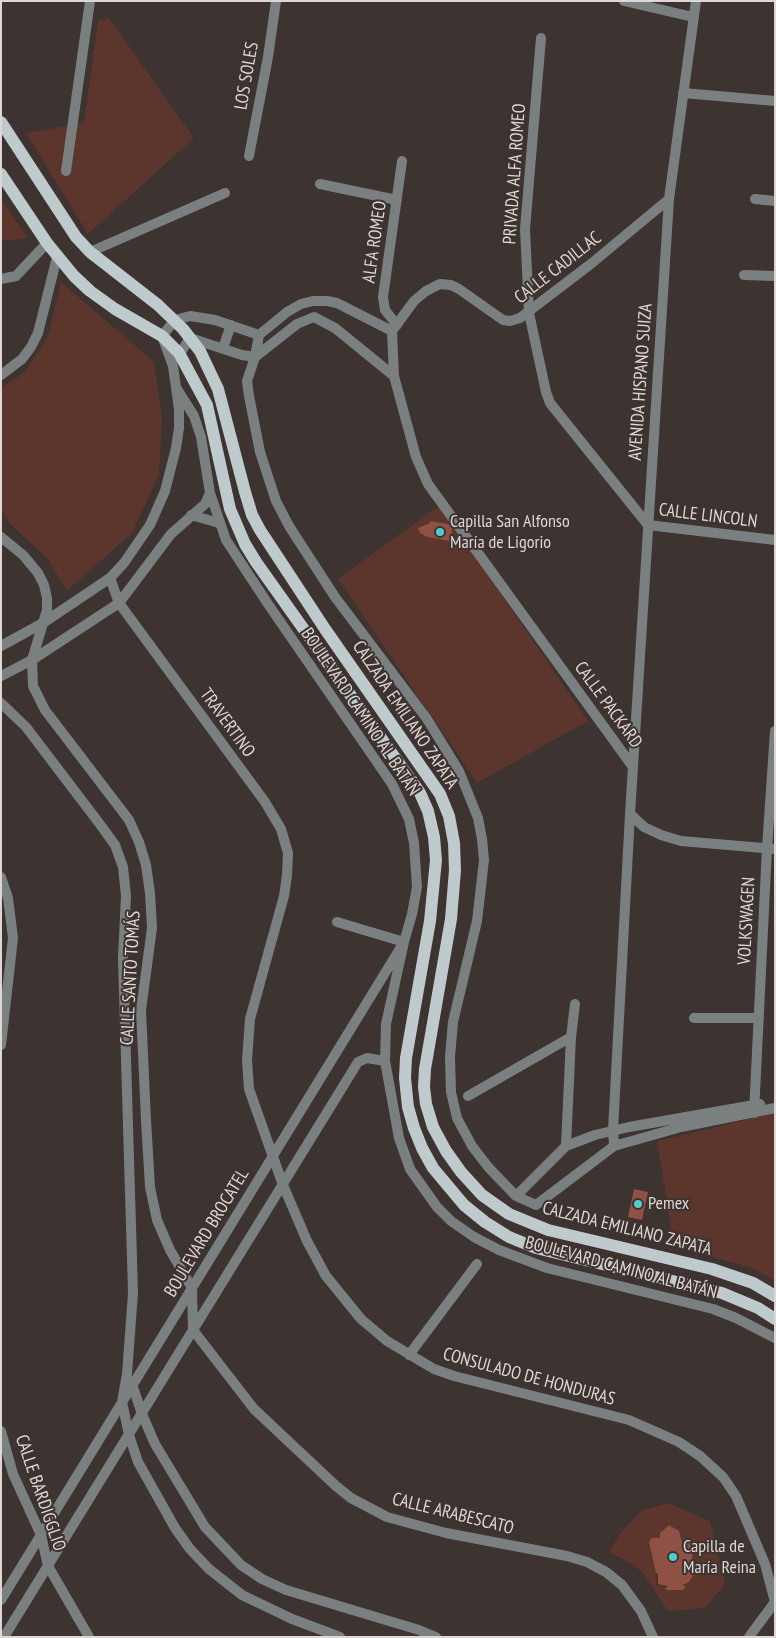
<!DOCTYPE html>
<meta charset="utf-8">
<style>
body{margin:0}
#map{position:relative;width:776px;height:1638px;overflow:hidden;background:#3d3330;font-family:"PT Sans Narrow",sans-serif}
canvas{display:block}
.frame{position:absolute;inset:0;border:2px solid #ded7d5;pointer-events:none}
</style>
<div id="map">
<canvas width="776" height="1638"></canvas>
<div class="frame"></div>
</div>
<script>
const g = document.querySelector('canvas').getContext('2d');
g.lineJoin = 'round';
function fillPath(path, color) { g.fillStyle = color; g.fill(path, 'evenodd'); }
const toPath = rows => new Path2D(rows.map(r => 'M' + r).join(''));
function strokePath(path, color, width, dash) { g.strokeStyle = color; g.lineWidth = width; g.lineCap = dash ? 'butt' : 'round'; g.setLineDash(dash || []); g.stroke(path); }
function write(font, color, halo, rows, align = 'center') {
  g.font = font + ' "PT Sans Narrow",sans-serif'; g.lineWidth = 4; g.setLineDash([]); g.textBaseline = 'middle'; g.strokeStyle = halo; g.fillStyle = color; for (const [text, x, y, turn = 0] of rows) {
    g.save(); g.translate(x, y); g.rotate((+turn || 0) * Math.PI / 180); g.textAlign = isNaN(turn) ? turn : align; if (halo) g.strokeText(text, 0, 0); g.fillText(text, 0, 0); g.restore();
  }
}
const green = toPath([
 [109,18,194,138,88,234,26,133,84,123,98,21],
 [1,199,28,238,1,241],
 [61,282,154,362,162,418,159,475,132,533,67,591,48,559,10,524,1,509,1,387,23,374,47,339],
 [440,505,588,721,477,783,338,579],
 [775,1113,775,1280,751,1268,674,1246,657,1141],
 [668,1503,710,1521,725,1584,705,1608,668,1611,643,1573,630,1563,609,1552,620,1533,641,1511],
 [669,1525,679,1531,682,1542,692,1542,693,1576,688,1583,682,1585,686,1587,683,1590,667,1590,665,1589,668,1586,656,1585,658,1573,656,1572,649,1542,652,1538,660,1538,660,1533]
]);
const building = toPath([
 [430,521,453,525,450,541,427,537,420,533,418,528,430,523],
 [634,1189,648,1192,642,1220,628,1217],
 [669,1525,679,1531,682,1542,692,1542,693,1576,688,1583,682,1585,686,1587,683,1590,667,1590,665,1589,668,1586,658,1584,658,1573,656,1573,649,1542,652,1538,660,1538,660,1533]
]);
const street = toPath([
 [624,1,693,17],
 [541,38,525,229,529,313,546,392,550,403,648,525,775,540],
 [683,93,775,101],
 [249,156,268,57,276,1],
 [66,171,90,1],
 [320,184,397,200],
 [755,199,775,201],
 [90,252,225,193],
 [744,275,775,276],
 [1,279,16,276,47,243],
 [397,325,385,310,383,297,402,161],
 [392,331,394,376,416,457,428,484,633,767],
 [392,331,414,301,426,291,440,284,451,285,459,289,503,320,510,321,520,318,592,263,669,199],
 [259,335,255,357,247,381,249,396,260,452,276,501,289,526,335,597,427,719,459,771,478,818,482,839,484,860,477,921,453,1022,450,1057,451,1092,457,1118,472,1146,489,1168,516,1196,536,1205,614,1146,681,1127,775,1108],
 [259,335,287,312,301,304,313,301,327,301,337,303,392,331],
 [223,348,231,325],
 [255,357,297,324,314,317,335,328,394,376],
 [177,358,190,338,242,355,255,357],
 [1,375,22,359,31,347,38,333,57,257],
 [177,389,194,416,201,437,210,493,226,540,268,604,392,784,409,819,414,843,417,887,412,914,404,942,386,1024,385,1061,399,1138,410,1169,437,1207,451,1221,474,1237,499,1250,547,1268,713,1309,736,1318,775,1338],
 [191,515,219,523],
 [1,537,23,555,38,573,44,585,47,598,47,610,32,660,33,686,45,710,129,820,139,842,146,865,150,893,152,928,141,1010,146,1120,150,1187,157,1220,170,1250,192,1288,193,1330,254,1409,336,1486,351,1498,387,1517,446,1533,567,1556,587,1562,606,1572,622,1585,641,1611,653,1637],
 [110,578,119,603,265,802,281,829,288,853,287,875,284,896,250,1019,247,1060,249,1089,283,1185,307,1241,326,1276,361,1319,387,1341,434,1369,454,1376,629,1420,679,1442,700,1456,723,1477,736,1496,765,1564,775,1602],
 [1,646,43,623,110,578,124,563,150,525,165,491,176,448,179,428,179,409,173,366,162,336,175,320,190,316,215,320,259,335],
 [1,676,32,660,119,603,171,534,205,504,210,493],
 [1,703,26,727,99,823,115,845,123,867,126,896,123,958,133,1293,127,1374,122,1402,129,1435,138,1462,175,1528,190,1549,209,1569,242,1595,292,1619,340,1637],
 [630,814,644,827,661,835,681,841,775,849],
 [1,877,8,898,13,938,1,1045],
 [694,1018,759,1018],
 [468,1096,571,1037],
 [754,1113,767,848,775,731],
 [566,1146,571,1037,575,1004],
 [614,1146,613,1130,630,814,669,199,696,1],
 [516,1196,566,1146,595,1135,629,1127,760,1104],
 [409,1355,477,1264],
 [131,1381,142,1414,155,1444,205,1527,241,1565,262,1579,286,1590,419,1630,436,1637],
 [1,1431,13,1474,41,1535,48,1566,89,1637],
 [1,1600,404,942,337,922],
 [4,1637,358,1062,367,1058,385,1061],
 [749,1637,775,1602]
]);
const primary = toPath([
 [1,122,76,237,90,252,158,305,183,329,200,351,218,389,245,492,252,515,260,530,325,629,440,794,449,816,454,843,455,870,451,919,425,1069,424,1087,426,1104,433,1127,446,1151,461,1172,482,1195,509,1214,548,1230,712,1269,753,1283,775,1296],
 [1,174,47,243,74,276,90,291,115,309,162,336,179,353,207,405,230,509,245,544,256,562,420,793,428,811,434,837,436,860,430,921,406,1058,405,1078,408,1107,414,1128,422,1148,433,1168,464,1205,485,1222,509,1237,536,1248,722,1293,758,1308,775,1319]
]);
const markers = [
 [440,532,5,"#51ccd2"],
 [638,1204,5,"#51ccd2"],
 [673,1557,5,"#51ccd2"]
];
const streetNames = [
 ["LOS SOLES",247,76,-80],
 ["PRIVADA ALFA ROMEO",515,174,-86],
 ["ALFA ROMEO",375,242,-82],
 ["CALLE CADILLAC",558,268,-38],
 ["AVENIDA HISPANO SUIZA",641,382,-86],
 ["CALLE LINCOLN",708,516,7],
 ["CALLE PACKARD",608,705,54],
 ["BOULEVARD CAMINO AL BATÁN",360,712,56],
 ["CALZADA EMILIANO ZAPATA",405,715,56],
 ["TRAVERTINO",227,723,54],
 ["VOLKSWAGEN",747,921,-87],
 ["CALLE SANTO TOMÁS",131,978,-87],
 ["CALZADA EMILIANO ZAPATA",627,1229,14],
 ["BOULEVARD BROCATEL",207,1233,-59],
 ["BOULEVARD CAMINO AL BATÁN",621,1268,15],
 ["CONSULADO DE HONDURAS",529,1377,15],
 ["CALLE BARDIGGLIO",40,1493,71],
 ["CALLE ARABESCATO",453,1514,14]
];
const poiNames = [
 ["Capilla San Alfonso",450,522],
 ["María de Ligorio",450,543],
 ["Pemex",648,1204],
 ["Capilla de",683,1547],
 ["María Reina",683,1568]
];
fillPath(green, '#5c352d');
fillPath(building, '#8f5144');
strokePath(street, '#7a8080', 10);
strokePath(primary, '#becacb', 12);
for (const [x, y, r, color] of markers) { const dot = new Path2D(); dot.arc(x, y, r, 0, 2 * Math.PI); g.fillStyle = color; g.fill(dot); strokePath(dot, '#3d3330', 2); }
write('18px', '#ded7d5', '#3d3330', streetNames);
write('18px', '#ded7d5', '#3d3330', poiNames, 'left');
</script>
